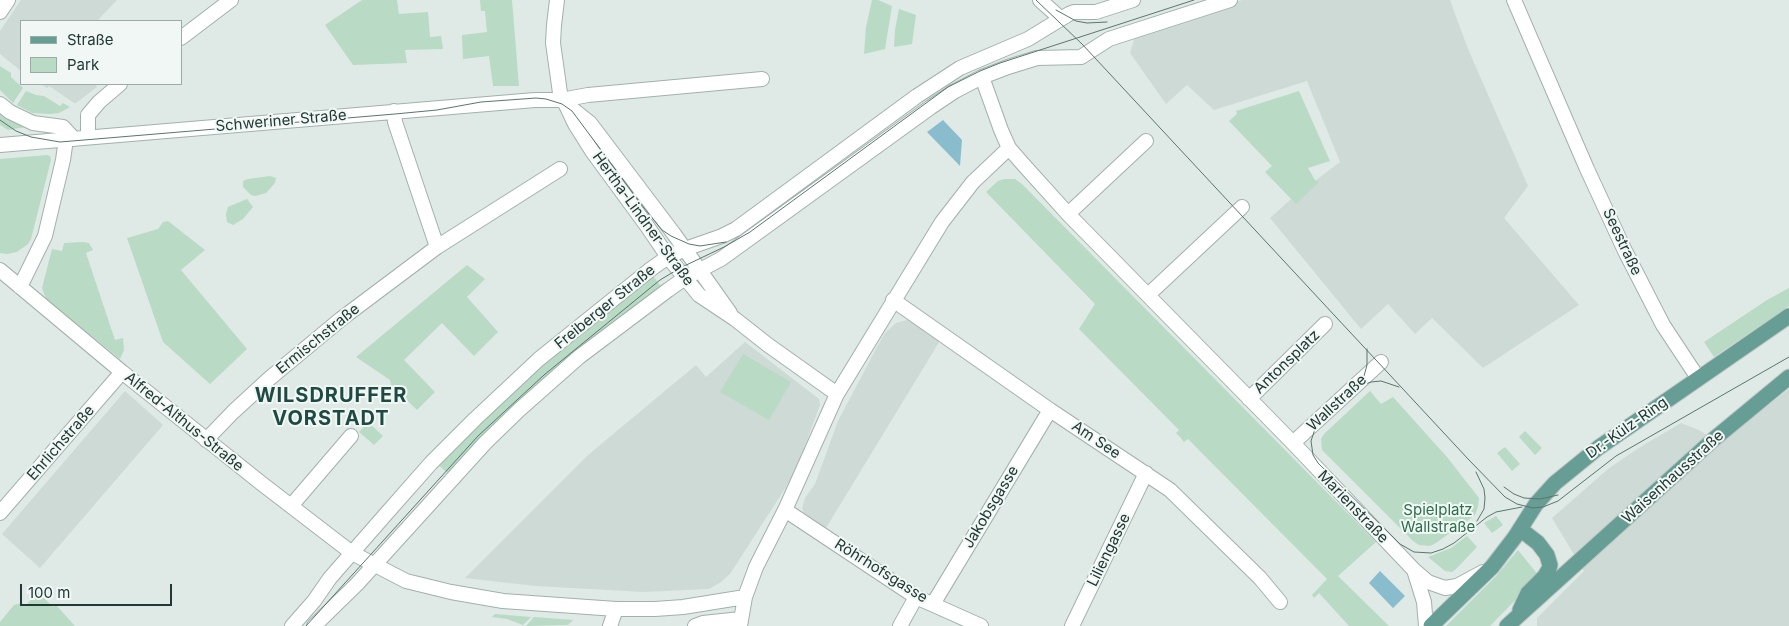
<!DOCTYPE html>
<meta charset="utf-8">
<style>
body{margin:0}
#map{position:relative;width:1789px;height:626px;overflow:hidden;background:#dfeae6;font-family:Inter,sans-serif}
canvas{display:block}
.legend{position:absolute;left:20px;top:20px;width:162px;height:65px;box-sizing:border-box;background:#f0f7f4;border:1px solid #9daba8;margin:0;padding:6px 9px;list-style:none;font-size:15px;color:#213935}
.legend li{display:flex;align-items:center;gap:10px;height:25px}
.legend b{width:25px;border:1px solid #9daba8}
.scale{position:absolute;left:20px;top:584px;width:152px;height:22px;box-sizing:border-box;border:2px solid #213935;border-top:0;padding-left:6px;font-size:15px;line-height:18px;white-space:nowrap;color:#213935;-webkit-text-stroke:4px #f0f7f4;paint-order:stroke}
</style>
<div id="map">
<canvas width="1789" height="626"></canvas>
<ul class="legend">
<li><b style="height:6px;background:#669d94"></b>Straße</li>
<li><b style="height:14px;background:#b9dac5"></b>Park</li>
</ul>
<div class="scale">100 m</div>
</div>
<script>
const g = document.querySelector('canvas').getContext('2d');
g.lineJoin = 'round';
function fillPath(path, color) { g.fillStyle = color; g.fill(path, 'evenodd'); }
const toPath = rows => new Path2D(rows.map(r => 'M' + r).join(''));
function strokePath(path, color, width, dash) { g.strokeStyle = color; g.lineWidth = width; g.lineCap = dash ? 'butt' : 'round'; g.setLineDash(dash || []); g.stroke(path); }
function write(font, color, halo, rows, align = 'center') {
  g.font = font + ' Inter,sans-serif'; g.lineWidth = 4; g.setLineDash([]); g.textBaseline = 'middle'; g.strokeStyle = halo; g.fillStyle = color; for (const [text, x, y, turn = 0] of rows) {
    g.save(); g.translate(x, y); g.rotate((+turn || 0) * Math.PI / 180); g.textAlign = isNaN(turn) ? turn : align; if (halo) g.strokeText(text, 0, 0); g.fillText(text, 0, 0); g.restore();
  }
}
const built = toPath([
 [21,0,117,0,97,21,21,21,21,71,0,54,0,31],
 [1242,0,1450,0,1468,49,1528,186,1504,218,1579,305,1483,368,1432,318,1415,334,1388,304,1361,329,1270,218,1291,199,1340,162,1307,81,1214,110,1187,85,1166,104,1130,53,1135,36],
 [41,84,95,84,97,87,76,103,74,103,49,86,47,88],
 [907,320,918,322,941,339,826,528,804,513,802,508,805,498,815,484,838,421,877,347,885,333,896,323],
 [745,342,819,399,820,405,795,473,730,574,721,582,709,589,643,592,536,586,465,578,588,455,696,365,706,377],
 [1789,389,1789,626,1537,626,1537,618,1584,571,1552,518,1608,469,1637,449,1681,423,1699,430,1719,443],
 [125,391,163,425,40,568,2,534]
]);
const green = toPath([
 [362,0,397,0,399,14,428,12,430,37,441,36,443,49,405,50,407,63,353,65,325,25],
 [480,0,512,0,519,86,493,86,489,56,463,59,462,35,487,32,485,11,481,11],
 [872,0,878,0,892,6,885,49,864,54,866,27],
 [899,9,916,15,912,44,894,47,895,30],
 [0,66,11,73,11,77,23,88,13,103,0,90],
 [26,91,36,95,44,96,60,106,63,103,70,107,59,113,50,114,32,113,17,105],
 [1299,91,1330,161,1308,168,1315,180,1319,182,1296,204,1265,172,1272,166,1229,121,1237,114,1236,111],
 [0,110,26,127,8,130,0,125],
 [47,155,50,156,51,160,31,239,28,244,17,252,7,254,0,253,0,159],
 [270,176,276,178,275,183,266,193,255,196,251,195,243,187,243,181,248,179],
 [1005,179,1015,179,1022,184,1376,542,1338,576,1389,626,1349,626,1319,593,1314,598,1312,595,1327,579,1188,439,1184,442,1180,437,1176,433,1179,430,1079,329,1095,304,986,192,998,181],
 [247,199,253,207,243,219,233,225,227,222,226,214,228,207],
 [168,221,205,250,181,270,247,349,210,384,163,342,127,238,158,229,163,222],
 [83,242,89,243,93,250,86,253,115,340,123,338,124,350,120,359,46,299,42,288,52,249,62,251,64,243],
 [467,265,485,279,467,297,498,332,474,356,442,323,404,360,435,392,417,410,391,385,390,380,356,357],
 [651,273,662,288,451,476,436,463,503,397],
 [1789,288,1789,306,1714,357,1704,342,1767,300],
 [743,354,791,382,769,420,720,392],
 [1370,391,1381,404,1393,397,1447,457,1479,498,1478,507,1475,515,1436,543,1430,546,1419,545,1413,541,1322,450,1321,439,1324,434],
 [368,422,383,436,374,445,359,432],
 [1525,431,1542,448,1535,455,1519,437],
 [1505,447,1520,464,1512,471,1497,453],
 [1496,516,1503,525,1492,533,1484,523],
 [1467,536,1477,547,1456,569,1452,572,1445,571,1428,557,1451,548],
 [1518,550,1539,576,1490,626,1446,626,1496,576],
 [38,592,53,607,56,605,75,626,0,626,0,622,14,605,21,603,26,605],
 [495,614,531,617,523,625,507,619,492,617],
 [534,617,573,620,568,625,526,626]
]);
const water = toPath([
 [943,120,962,140,960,166,927,132],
 [1380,571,1405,596,1393,608,1369,583]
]);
const minor = toPath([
 [557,0,554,25,553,43,561,100,590,123,674,234,730,313],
 [1040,0,1060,18],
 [1514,0,1587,169,1625,251,1663,325,1698,378],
 [0,12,8,0],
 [181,38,231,0],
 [982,77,1001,130,1009,148,1022,163,1068,214,1293,443,1414,570,1428,582,1445,588,1457,586,1483,572],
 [0,104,10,112,33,123,63,127,74,139],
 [566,105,575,124,592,151,647,226,668,257,699,295,735,319,768,345,837,394],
 [394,111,395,122,437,247],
 [88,137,88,115,99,102,120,84],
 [0,145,535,100,561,100,588,95,762,79],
 [1068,214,1146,141],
 [0,270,122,372,261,483,352,553,406,581,451,592,503,601,616,609,655,609,683,607,745,597],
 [20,287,45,236,63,160,66,139],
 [1148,295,1242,207],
 [893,300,1050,410,1170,490,1260,578,1280,602],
 [1249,399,1325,324],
 [206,440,233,412,270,378,341,319,437,247,560,169],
 [1293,443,1381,362],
 [291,506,351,436],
 [785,510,916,597,981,626],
 [0,513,122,372],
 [1414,570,1424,602,1426,626],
 [933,604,1050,410],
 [292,626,314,601,330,578,386,514,431,463,475,419,539,359,651,269,668,257,685,249,722,236,736,229,917,96,960,68,1028,39,1069,14,1074,12,1096,12,1133,0],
 [314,626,357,584,485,443,519,410,579,357,668,290,685,278,721,259,931,107,955,91,982,77,1008,67,1037,58,1081,57,1109,39,1230,0],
 [610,626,616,609],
 [695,626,703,623,741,619],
 [740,626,745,597,756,567,785,510,837,394,942,222,973,182,1009,148],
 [900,626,916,597],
 [1072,626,1146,473]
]);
const major = toPath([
 [1520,610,1528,593,1545,576,1549,569,1550,565,1547,555,1538,543,1520,529],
 [1431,626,1492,567,1515,537,1536,504,1555,483,1598,448,1789,316],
 [1507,626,1714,439,1789,377]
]);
const tram = toPath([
 [1036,0,1082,44,1469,460,1505,497,1517,504,1533,508,1543,507,1558,501,1616,456,1789,357],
 [1056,10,1076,21,1087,23,1107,22],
 [0,120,16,131,31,137,60,142,395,114,437,110,481,102,536,98,546,99,562,104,572,111,644,208,662,230,671,236,689,244,700,246,726,242],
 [1355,387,1364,376,1367,365,1367,349],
 [1399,387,1381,381,1371,382,1360,386,1321,420,1315,429,1311,441,1313,455,1318,463,1400,544,1414,552,1431,553,1443,549,1454,543,1487,517,1496,512,1522,507],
 [1476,472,1484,489,1485,498,1484,509,1477,521],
 [1504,487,1514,494,1524,498,1540,499,1558,495],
 [306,626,478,436,544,375,660,280,680,268,724,247,750,232,948,87,980,71,1000,63,1194,0]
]);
const streetNames = [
 ["Schweriner Straße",281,121,-5],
 ["Hertha-Lindner-Straße",643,219,54],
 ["Seestraße",1622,242,65],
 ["Freiberger Straße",605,307,-39],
 ["Ermischstraße",318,339,-39],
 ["Antonsplatz",1287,362,-44],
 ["Wallstraße",1337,403,-43],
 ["Alfred-Althus-Straße",184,422,39],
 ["Dr.-Külz-Ring",1627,428,-35],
 ["Am See",1096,440,34],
 ["Ehrlichstraße",61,443,-49],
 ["Waisenhausstraße",1673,477,-42],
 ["Jakobsgasse",991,507,-59],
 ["Marienstraße",1353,507,46],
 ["Liliengasse",1109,550,-64],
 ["Röhrhofsgasse",881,571,32]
];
const parkNames = [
 ["Spielplatz",1438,510],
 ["Wallstraße",1438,527]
];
const districtNames = [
 ["WILSDRUFFER",331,396],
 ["VORSTADT",331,419]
];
fillPath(built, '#cedad5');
fillPath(green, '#b9dac5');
fillPath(water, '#89bccd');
strokePath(minor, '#a2b1ad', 16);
strokePath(major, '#bcc4c2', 17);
strokePath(minor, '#fff', 14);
strokePath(major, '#669d94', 15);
strokePath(tram, '#5b7570', 1);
write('15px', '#213935', '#f0f7f4', streetNames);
write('15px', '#2d6e4c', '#f0f7f4', parkNames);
g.letterSpacing = '1px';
write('bold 20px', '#1e4a43', '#f0f7f4', districtNames);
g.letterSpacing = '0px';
</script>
